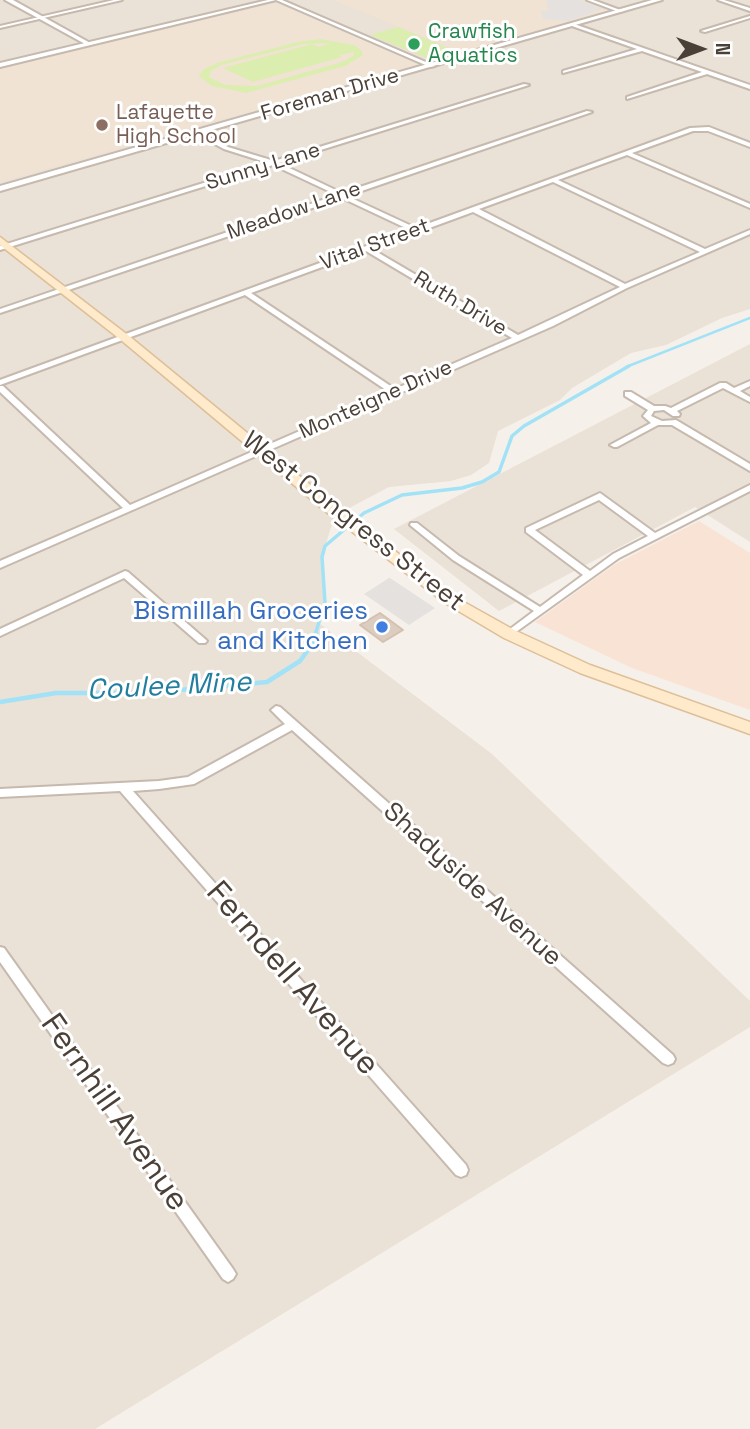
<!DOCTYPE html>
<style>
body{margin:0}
#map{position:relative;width:750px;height:1429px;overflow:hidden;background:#f6f0ea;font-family:"Space Grotesk",sans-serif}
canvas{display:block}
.north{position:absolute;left:666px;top:14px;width:70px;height:70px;-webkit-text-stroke:5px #fff;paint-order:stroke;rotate:90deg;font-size:19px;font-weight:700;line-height:28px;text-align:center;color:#4b4037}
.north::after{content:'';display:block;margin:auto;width:24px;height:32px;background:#4b4037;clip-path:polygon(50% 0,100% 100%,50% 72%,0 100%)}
</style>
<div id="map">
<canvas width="750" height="1429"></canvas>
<div class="north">N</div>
</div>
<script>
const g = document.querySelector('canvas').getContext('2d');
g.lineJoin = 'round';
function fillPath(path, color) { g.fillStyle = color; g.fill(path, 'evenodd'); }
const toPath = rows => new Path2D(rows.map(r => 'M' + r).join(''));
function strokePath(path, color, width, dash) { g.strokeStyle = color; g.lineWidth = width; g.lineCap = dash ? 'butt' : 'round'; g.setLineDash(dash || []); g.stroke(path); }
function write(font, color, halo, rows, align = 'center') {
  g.font = font + ' "Space Grotesk",sans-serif'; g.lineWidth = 6; g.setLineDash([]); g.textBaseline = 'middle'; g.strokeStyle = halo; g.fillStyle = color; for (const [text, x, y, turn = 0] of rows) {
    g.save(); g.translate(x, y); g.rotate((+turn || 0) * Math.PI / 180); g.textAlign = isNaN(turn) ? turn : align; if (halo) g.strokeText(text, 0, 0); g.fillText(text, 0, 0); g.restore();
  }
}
const residential = toPath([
 [0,0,750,0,750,309,722,318,666,345,631,353,572,388,560,400,498,431,489,463,471,475,451,481,389,487,351,507,331,527,322,557,325,603,320,624,492,754,750,1001,750,1027,95,1429,0,1429],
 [750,344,750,542,695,507,499,611,394,529]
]);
const commercial = toPath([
 [699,521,750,553,750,710,632,668,535,622,614,565]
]);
const education = toPath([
 [333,0,577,0,607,11,460,52],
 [276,3,419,64,0,182,0,68]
]);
const green = toPath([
 [398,27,459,53,432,60,370,35],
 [320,39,354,45,361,50,363,55,345,66,246,93,212,86,199,76,204,69,217,63,297,42],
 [330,43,319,47,312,44,223,68,253,82,342,57,340,55,353,52,354,55,342,62,257,86,225,85,209,77,211,71,221,65,303,44]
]);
const parking = toPath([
 [549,0,577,0,602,9,569,21,543,19,541,11,549,11,546,2],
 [389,578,390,578,435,608,409,625,364,594]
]);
const streamFar2 = toPath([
 [626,367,750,318]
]);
const streamFar1 = toPath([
 [315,635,325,603,322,557,325,546,364,513,402,495,462,488,482,482,499,472,512,436,524,426,629,366]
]);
const stream = toPath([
 [0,702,56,693,147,693,267,682,300,661,313,643,316,633]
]);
const building = toPath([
 [380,613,403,630,383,642,360,625,380,613]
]);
const minor = toPath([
 [114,0,122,0,0,28,0,26,114,0],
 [268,0,282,0,435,66,430,67,276,0,0,67,0,63,268,0],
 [587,0,593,0,623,11,619,12,587,0],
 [718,0,724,0,750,8,750,11,718,0],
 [750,16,750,18,705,32,701,31,750,16],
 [574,24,750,85,750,89,707,74,627,99,627,97,702,72,642,51,563,73,563,71,637,49,572,26,574,24],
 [524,84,529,85,279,163,342,193,587,111,592,112,347,196,416,228,690,128,709,127,750,143,750,147,708,131,693,131,632,153,750,204,750,208,627,155,558,180,705,249,750,230,750,234,627,288,553,326,0,568,0,561,123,508,0,392,0,386,3,386,130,505,389,392,245,295,0,385,0,380,410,230,342,198,0,313,0,309,337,195,273,165,0,250,0,246,268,163,224,149,194,133,194,131,198,131,228,147,274,161,524,84],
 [553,182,700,252,625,284,479,209,553,182],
 [473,212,620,287,518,335,372,249,473,212],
 [366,251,512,338,395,389,251,293,366,251],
 [750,381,750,386,740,391,750,397,750,402,723,388,677,411,680,414,679,416,673,416,664,410,654,411,651,416,662,421,676,420,750,464,750,471,672,425,658,425,617,447,614,447,610,445,651,423,643,416,648,410,625,396,625,392,631,392,654,406,665,406,671,408,720,383,726,383,734,388,750,381],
 [750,485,750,491,619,558,509,637,506,636,504,634,506,632,534,611,453,560,410,525,411,523,417,523,459,556,540,607,583,575,526,532,526,528,600,493,655,533,750,485],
 [599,500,648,536,613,554,590,571,535,530,599,500],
 [125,571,128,572,205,639,207,641,205,643,199,643,124,578,0,636,0,629,125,571],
 [276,706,280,707,297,722,673,1055,675,1059,673,1063,668,1065,663,1063,292,730,194,784,159,789,133,791,466,1165,468,1170,466,1175,461,1177,456,1175,120,791,0,797,0,789,159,781,188,777,285,724,271,710,276,706],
 [0,947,4,948,233,1269,236,1274,233,1279,228,1282,223,1279,0,962,0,947]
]);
const tertiary = toPath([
 [5,0,13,0,92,44,87,45,5,0],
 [652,0,662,0,0,191,0,186,652,0]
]);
const secondary = toPath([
 [0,237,129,336,335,505,455,597,514,630,590,665,750,722,750,734,580,673,504,638,445,603,325,511,121,340,0,245,0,237]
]);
const markers = [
 [414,44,7,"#2e9e5b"],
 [102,125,7,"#8d6e63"],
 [382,627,7,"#3f7fe0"]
];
const farLeisurenames = [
 ["Crawfish",428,32],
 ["Aquatics",428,56]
];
const farStreetnames = [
 ["Foreman Drive",330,95,-16],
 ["Sunny Lane",263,167,-17],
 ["Meadow Lane",294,211,-19],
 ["Vital Street",375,245,-20],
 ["Ruth Drive",460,304,31],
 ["Monteigne Drive",376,400,-24]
];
const farEducationnames = [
 ["Lafayette",116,113],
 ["High School",116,137]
];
const streetNames = [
 ["West Congress Street",353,522,38],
 ["Shadyside Avenue",472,885,42]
];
const shopNames = [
 ["Bismillah Groceries",368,612],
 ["and Kitchen",368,642]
];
const waterNames = [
 ["Coulee Mine",169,687,-3]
];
const nearStreetnames = [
 ["Ferndell Avenue",292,979,49],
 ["Fernhill Avenue",114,1113,55]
];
fillPath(residential, '#eae1d7');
fillPath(commercial, '#f9e3d4');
fillPath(education, '#f0e3d3');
fillPath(green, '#dcedb0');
fillPath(parking, '#e4e1de');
strokePath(streamFar2, '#a2e2f7', 2.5);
strokePath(streamFar1, '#a2e2f7', 3.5);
strokePath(stream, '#a2e2f7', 4.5);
fillPath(building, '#dccdc1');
strokePath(building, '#d4c1b0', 2);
strokePath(minor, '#c6b9ae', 4);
strokePath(tertiary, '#c6b9ae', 4);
strokePath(secondary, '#ddbf98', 3);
fillPath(minor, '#fff');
fillPath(tertiary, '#fff');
fillPath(secondary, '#ffeacb');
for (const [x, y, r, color] of markers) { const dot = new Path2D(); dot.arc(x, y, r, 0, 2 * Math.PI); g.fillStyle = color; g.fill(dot); strokePath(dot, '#fff', 2.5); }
write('21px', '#27864d', '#fff', farLeisurenames, 'left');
write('21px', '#4b4037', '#fff', farStreetnames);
write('21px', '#785e54', '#fff', farEducationnames, 'left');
write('26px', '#4b4037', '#fff', streetNames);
write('26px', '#366cbe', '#fff', shopNames, 'right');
write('italic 28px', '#217e9f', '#fff', waterNames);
write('32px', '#4b4037', '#fff', nearStreetnames);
</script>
